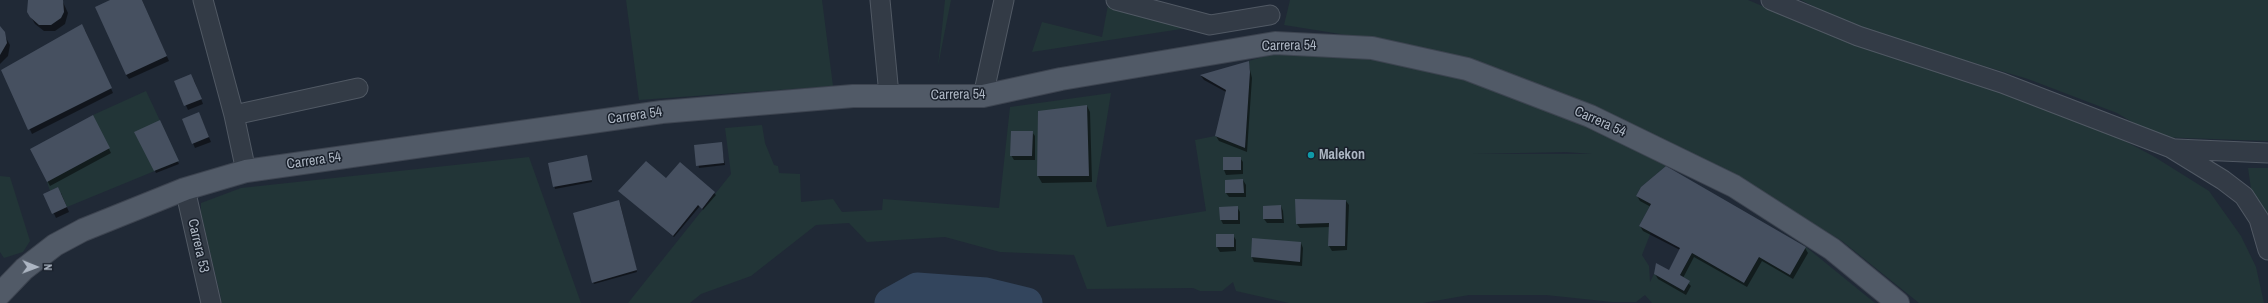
<!DOCTYPE html>
<style>
body{margin:0}
#map{position:relative;width:2268px;height:303px;overflow:hidden;background:#202936;font-family:"Archivo Narrow",sans-serif}
canvas{display:block}
.north{position:absolute;left:16px;top:247px;width:40px;height:40px;-webkit-text-stroke:3px #19202b;paint-order:stroke;rotate:91deg;font-size:11px;font-weight:700;line-height:16px;text-align:center;color:#adb6c3}
.north::after{content:'';display:block;margin:auto;width:14px;height:18px;background:#adb6c3;clip-path:polygon(50% 0,100% 100%,50% 72%,0 100%)}
</style>
<div id="map">
<canvas width="2268" height="303"></canvas>
<div class="north">N</div>
</div>
<script>
const g = document.querySelector('canvas').getContext('2d');
g.lineJoin = 'round';
function fillPath(path, color) { g.fillStyle = color; g.fill(path, 'evenodd'); }
const toPath = rows => new Path2D(rows.map(r => 'M' + r).join(''));
function strokePath(path, color, width, dash) { g.strokeStyle = color; g.lineWidth = width; g.lineCap = dash ? 'butt' : 'round'; g.setLineDash(dash || []); g.stroke(path); }
function write(font, color, halo, rows, align = 'center') {
  g.font = font + ' "Archivo Narrow",sans-serif'; g.lineWidth = 3; g.setLineDash([]); g.textBaseline = 'middle'; g.strokeStyle = halo; g.fillStyle = color; for (const [text, x, y, turn = 0] of rows) {
    g.save(); g.translate(x, y); g.rotate((+turn || 0) * Math.PI / 180); g.textAlign = isNaN(turn) ? turn : align; if (halo) g.strokeText(text, 0, 0); g.fillText(text, 0, 0); g.restore();
  }
}
const green = toPath([
 [626,0,822,0,833,86,639,100],
 [945,0,951,0,938,66],
 [1290,0,1748,0,1858,46,1997,85,2091,123,2153,156,2209,191,2241,236,2256,267,2264,303,1919,303,1842,241,1746,182,1607,112,1474,64,1378,40,1284,25],
 [1801,0,2268,0,2268,141,2157,137,2117,113,2028,79,1859,29],
 [1108,5,1194,27,1032,52,1042,22,1102,37],
 [1290,49,1368,52,1431,67,1591,122,1666,166,1641,187,1636,196,1651,204,1639,226,1651,232,1642,255,1649,266,1650,282,1654,274,1684,291,1689,281,1680,275,1692,253,1744,283,1759,257,1806,247,1875,303,1652,303,1645,295,1636,302,1612,302,1546,295,1469,295,1423,303,1289,303,1236,291,1233,282,1222,291,1200,291,1193,288,1087,289,1074,255,1000,252,945,237,867,242,849,223,816,225,751,276,701,294,690,303,628,303,731,174,725,128,762,125,765,143,774,165,778,166,779,173,800,174,801,202,833,199,842,212,882,210,883,199,999,208,1010,107,1111,93,1096,186,1107,227,1206,211,1195,140,1215,136,1245,148,1250,72,1249,61],
 [1566,152,1592,154,1473,154],
 [146,91,179,161,67,207,58,187,50,191,47,182,93,115],
 [529,157,581,303,222,303,201,213,201,203,241,188],
 [2248,168,2268,168,2268,255,2257,230],
 [0,176,10,177,30,241,23,252,4,258,0,252]
]);
const shadow = toPath([
 [29,0,62,0,68,13,65,24,55,31,44,31,35,24,31,17],
 [113,0,142,0,169,61,129,79,126,75],
 [0,27,10,45,8,56,0,64],
 [85,30,113,93,32,134,2,70],
 [1248,62,1252,78,1247,152,1219,141,1216,136,1226,92,1204,80,1201,76],
 [194,80,203,104,188,110,175,82],
 [1087,106,1090,112,1092,182,1042,183,1038,176,1039,112],
 [201,118,211,142,195,148,183,120],
 [95,121,111,153,50,186,31,149],
 [159,122,179,164,156,173,136,133],
 [1032,132,1035,136,1035,160,1014,160,1011,155],
 [721,143,725,165,699,168,695,146],
 [1240,158,1243,162,1243,174,1226,175,1224,170],
 [587,159,592,182,555,189,550,164],
 [680,163,716,195,703,210,700,206,674,237,619,191,666,179],
 [1243,180,1246,185,1246,197,1229,197,1226,193],
 [61,193,69,212,56,218,45,194],
 [1637,196,1805,248,1808,253,1793,279,1762,261,1747,287,1694,257,1683,278,1691,286,1686,295,1658,279,1655,274,1669,271,1680,250,1643,231,1640,226,1651,207,1640,201],
 [1346,201,1349,205,1347,250,1332,251,1329,246,1330,227,1300,228,1297,224],
 [620,203,637,272,594,284,593,282],
 [1281,206,1283,211,1284,223,1267,223,1264,219],
 [1237,207,1240,212,1240,224,1223,224,1221,220],
 [1217,235,1233,235,1236,240,1236,251,1220,252,1217,247],
 [1253,239,1301,243,1303,248,1302,266,1254,262,1252,257]
]);
const river = toPath([
 [890,303,917,288,986,293,1027,303]
]);
const building = toPath([
 [28,0,63,0,64,12,61,18,51,25,39,25,30,17,27,12],
 [110,0,142,0,167,56,126,75,95,7],
 [82,24,112,88,28,130,1,70],
 [0,26,5,32,7,43,0,55],
 [1249,61,1250,72,1245,148,1215,136,1226,90,1200,75],
 [191,74,202,99,184,106,174,81],
 [1087,105,1089,176,1037,176,1038,111],
 [199,112,209,137,192,144,182,119],
 [93,115,110,148,47,182,30,149],
 [160,120,179,161,154,171,134,132],
 [1011,131,1033,131,1032,156,1010,156],
 [722,142,724,163,696,166,694,145],
 [587,155,592,180,553,187,548,163],
 [1223,157,1241,157,1241,170,1223,170],
 [646,161,666,178,680,162,715,192,702,209,698,205,673,236,618,191],
 [1666,166,1806,247,1790,275,1759,257,1744,283,1692,253,1680,275,1690,281,1684,291,1654,274,1656,263,1669,270,1680,248,1639,226,1651,204,1636,196,1641,187],
 [1243,179,1244,193,1225,193,1225,180],
 [58,187,67,207,52,214,43,194],
 [1295,199,1346,200,1345,246,1328,246,1329,223,1296,224],
 [619,200,637,270,592,283,573,213],
 [1281,205,1282,219,1263,219,1263,206],
 [1238,206,1238,220,1220,220,1219,207],
 [1216,234,1234,234,1234,247,1216,247],
 [1252,238,1301,242,1300,262,1251,257]
]);
const minor = toPath([
 [203,0,234,115,246,171],
 [880,0,889,95],
 [1116,0,1210,25,1270,15],
 [1771,0,1858,36,2002,83,2171,148,2223,180,2244,196,2259,219,2268,250],
 [983,96,1004,0],
 [234,115,358,88],
 [2176,149,2268,153],
 [185,189,211,303]
]);
const primary = toPath([
 [0,294,24,269,55,245,83,230,185,189,246,171,662,112,853,96,983,96,1061,79,1275,43,1372,48,1467,69,1590,116,1734,186,1832,249,1898,303]
]);
const markers = [
 [1311,155,4,"#0f9aa8"]
];
const streetNames = [
 ["Carrera 54",1289,46,-1],
 ["Carrera 54",958,95,-1],
 ["Carrera 54",635,116,-8],
 ["Carrera 54",1600,122,24],
 ["Carrera 54",314,161,-8],
 ["Carrera 53",198,246,77]
];
const poiNames = [
 ["Malekon",1319,155]
];
fillPath(green, '#223537');
fillPath(shadow, '#0007');
strokePath(river, '#33455d', 31);
fillPath(building, '#465060');
strokePath(minor, '#515964', 21);
strokePath(primary, '#3d4450', 24);
strokePath(minor, '#333b46', 19);
strokePath(primary, '#515a67', 22);
for (const [x, y, r, color] of markers) { const dot = new Path2D(); dot.arc(x, y, r, 0, 2 * Math.PI); g.fillStyle = color; g.fill(dot); strokePath(dot, '#19202b', 1.5); }
write('14px', '#adb6c3', '#19202b', streetNames);
write('bold 14px', '#adb6c3', '#19202b', poiNames, 'left');
</script>
